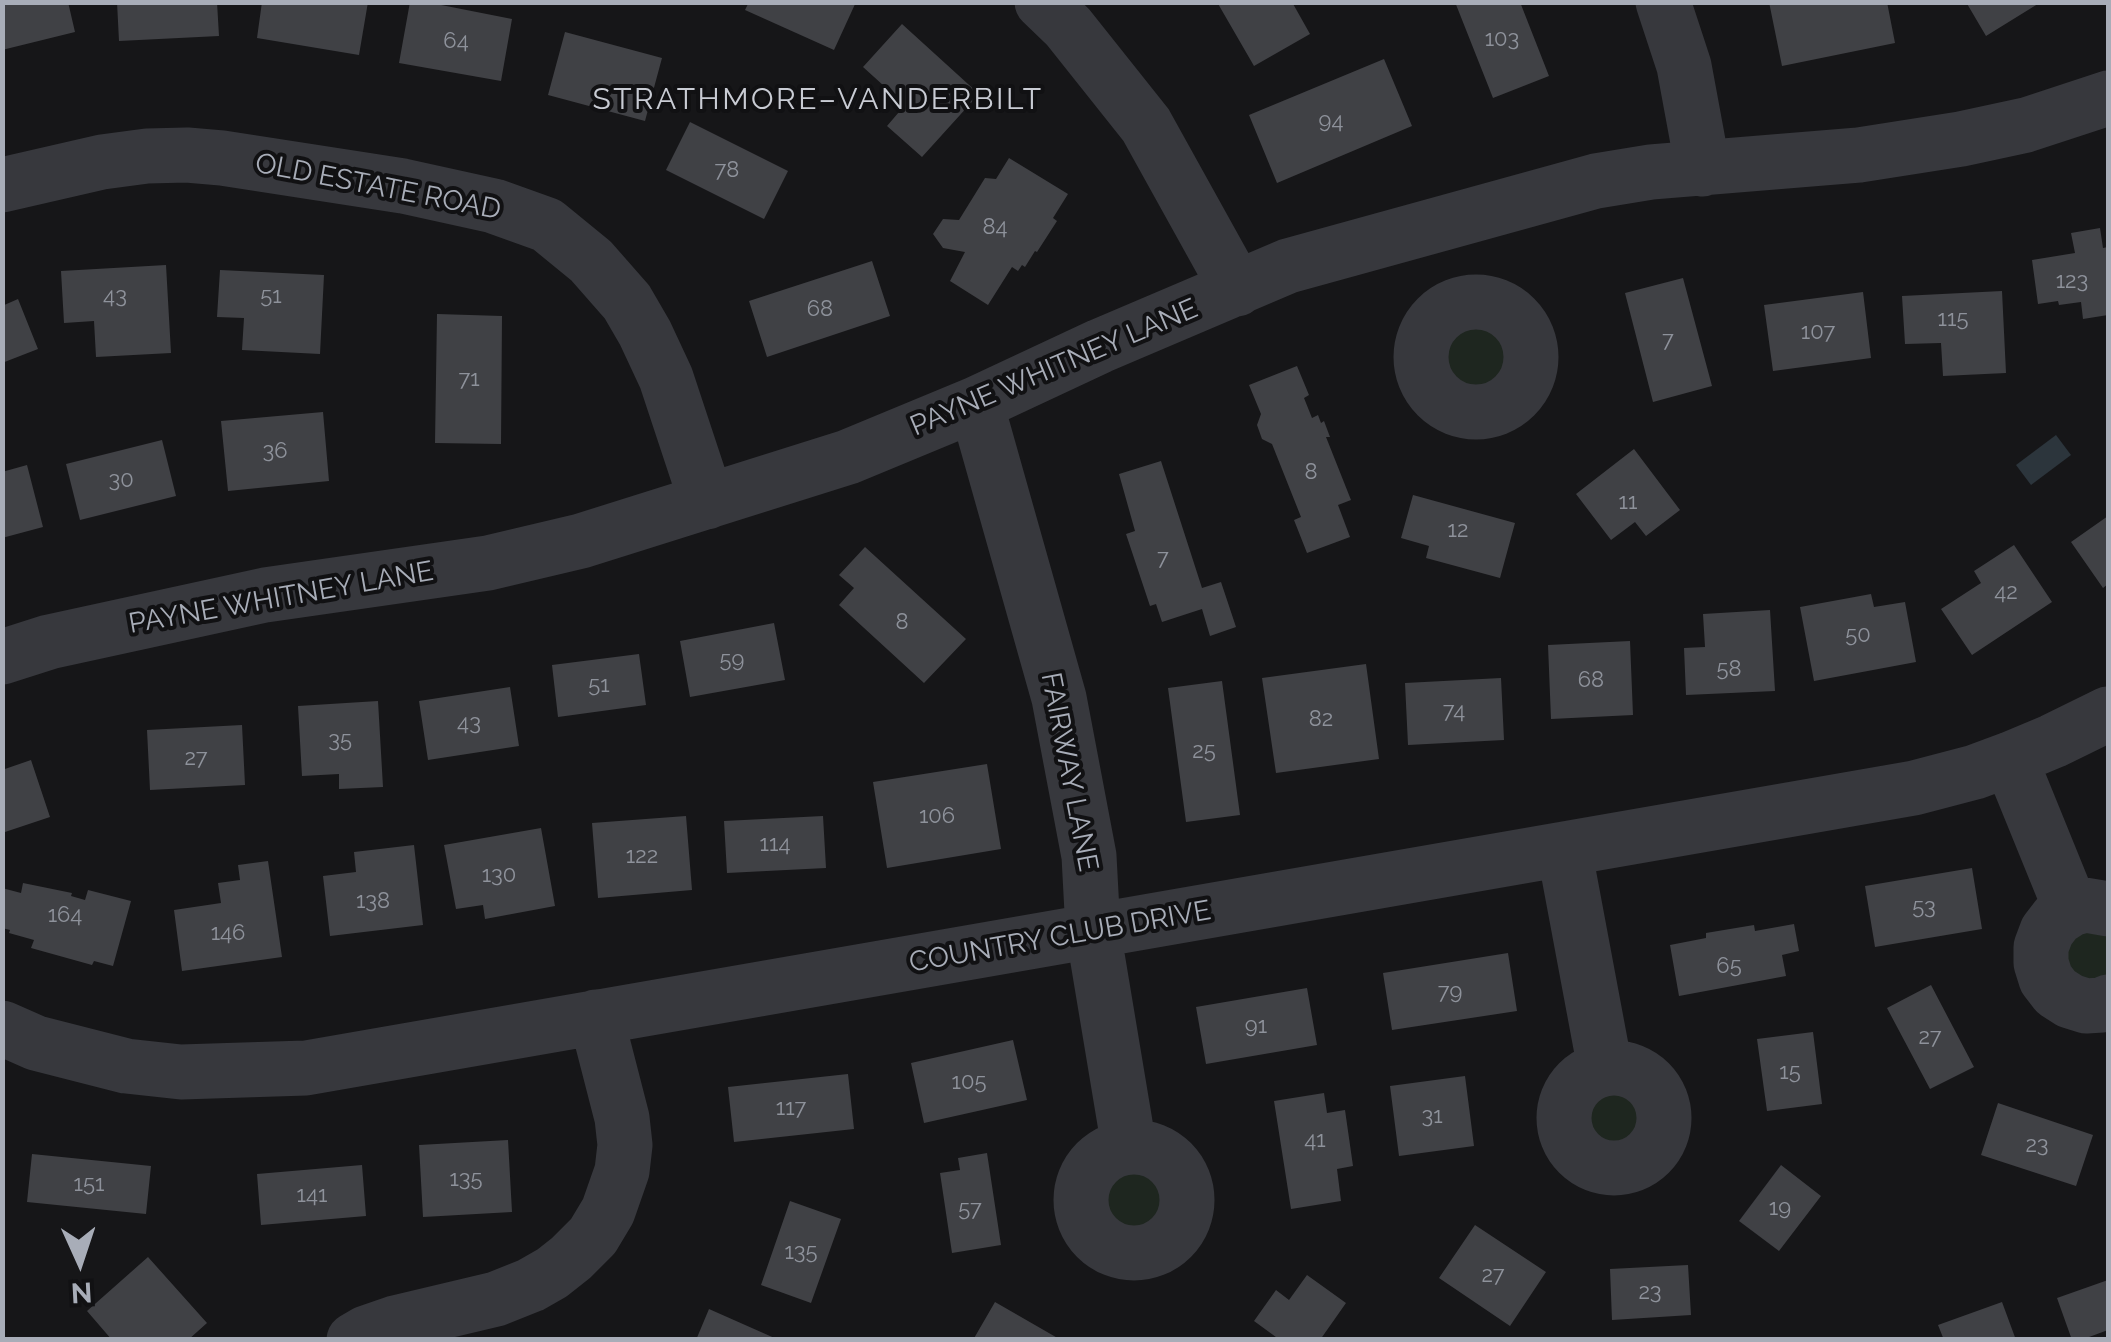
<!DOCTYPE html>
<meta charset="utf-8">
<style>
body{margin:0}
#map{position:relative;width:2111px;height:1342px;overflow:hidden;background:#161618;font-family:Raleway,sans-serif}
canvas{display:block}
.frame{position:absolute;inset:0;border:5px solid #a8adb8;pointer-events:none}
.north{position:absolute;left:30px;top:1212px;width:100px;height:100px;-webkit-text-stroke:8px #111113;paint-order:stroke;rotate:177deg;font-size:28px;font-weight:700;line-height:40px;text-align:center;color:#a8adb8}
.north::after{content:'';display:block;margin:auto;width:35px;height:45px;background:#a8adb8;clip-path:polygon(50% 0,100% 100%,50% 72%,0 100%)}
</style>
<div id="map">
<canvas width="2111" height="1342"></canvas>
<div class="frame"></div>
<div class="north">N</div>
</div>
<script>
const g = document.querySelector('canvas').getContext('2d');
g.lineJoin = 'round';
function fillPath(path, color) { g.fillStyle = color; g.fill(path, 'evenodd'); }
const toPath = rows => new Path2D(rows.map(r => 'M' + r).join(''));
function strokePath(path, color, width, dash) { g.strokeStyle = color; g.lineWidth = width; g.lineCap = dash ? 'butt' : 'round'; g.setLineDash(dash || []); g.stroke(path); }
function write(font, color, halo, rows, align = 'center') {
  g.font = font + ' Raleway,sans-serif'; g.lineWidth = 8; g.setLineDash([]); g.textBaseline = 'middle'; g.strokeStyle = halo; g.fillStyle = color; for (const [text, x, y, turn = 0] of rows) {
    g.save(); g.translate(x, y); g.rotate((+turn || 0) * Math.PI / 180); g.textAlign = isNaN(turn) ? turn : align; if (halo) g.strokeText(text, 0, 0); g.fillText(text, 0, 0); g.restore();
  }
}
const green = toPath([
 '1421 357a55 55 0 1 1 110 0a55 55 0 1 1-110 0Z',
 [2108,909,2108,1002,2041,947],
 '1564 1118a50 50 0 1 1 100 0a50 50 0 1 1-100 0Z',
 '1081 1200a53 53 0 1 1 106 0a53 53 0 1 1-106 0Z'
]);
const water = toPath([
 [2056,435,2071,455,2031,485,2016,465]
]);
const building = toPath([
 [2,2,68,2,75,32,2,50],
 [117,2,217,2,219,36,119,41],
 [262,2,368,2,359,55,257,38],
 [410,2,426,2,512,19,501,81,399,63],
 [749,2,856,2,834,50,745,10],
 [1217,2,1292,2,1310,34,1254,66],
 [1455,2,1520,2,1549,76,1493,98],
 [1769,2,1887,2,1895,43,1782,66],
 [1966,2,2041,2,1986,36],
 [902,24,979,94,922,157,887,126,905,105,863,67],
 [565,32,662,58,645,121,548,95],
 [1384,59,1412,126,1277,183,1249,115],
 [690,122,788,171,764,219,666,170],
 [1009,158,1068,194,1053,218,1057,221,1037,252,1035,251,1025,267,1022,265,1018,271,1012,267,988,305,950,281,965,252,943,248,933,234,943,219,959,220,985,178,996,179],
 [2100,228,2103,248,2108,247,2108,315,2083,319,2081,302,2059,305,2058,301,2038,304,2032,260,2075,253,2071,233],
 [872,261,890,316,767,357,749,301],
 [166,265,171,353,96,357,94,321,64,323,61,271],
 [220,270,324,275,320,354,242,350,244,318,217,317],
 [1683,278,1712,386,1653,402,1625,293],
 [2002,291,2006,373,1943,376,1941,343,1905,344,1902,296],
 [1863,292,1871,358,1773,371,1764,305],
 [18,299,38,349,2,363,2,306],
 [437,314,502,316,501,444,435,443],
 [1297,366,1309,395,1304,398,1312,418,1318,415,1321,423,1324,421,1330,437,1326,437,1351,500,1338,505,1350,537,1307,553,1294,520,1301,517,1272,444,1262,439,1257,425,1261,414,1249,385],
 [323,412,329,481,228,491,221,421],
 [162,440,176,496,80,520,66,464],
 [1634,449,1680,510,1646,536,1635,522,1611,540,1576,494],
 [1161,461,1202,588,1221,582,1236,627,1210,636,1202,609,1162,622,1156,604,1150,606,1126,534,1135,531,1119,474],
 [27,465,43,527,2,538,2,472],
 [1413,495,1515,523,1500,578,1426,558,1429,546,1401,538],
 [2108,516,2108,584,2103,588,2071,542],
 [2014,545,2052,602,1972,655,1941,609,1981,583,1974,571],
 [865,547,966,639,924,683,839,605,854,588,839,575],
 [1871,594,1874,607,1905,602,1916,662,1814,681,1800,607],
 [1770,610,1775,691,1686,695,1684,648,1705,647,1703,614],
 [774,623,785,680,690,697,680,641],
 [1630,641,1633,715,1551,719,1548,645],
 [639,654,646,705,558,717,552,665],
 [1366,664,1379,759,1276,773,1262,678],
 [1501,678,1504,740,1408,745,1405,683],
 [1222,681,1240,815,1186,822,1168,688],
 [510,687,519,746,428,760,419,701],
 [378,701,383,787,339,789,339,774,302,776,298,706],
 [242,725,245,785,150,790,147,730],
 [31,760,50,817,2,833,2,770],
 [987,764,1001,849,887,868,873,782],
 [686,816,692,890,598,898,592,823],
 [823,816,826,868,727,873,724,821],
 [541,828,555,906,485,919,483,905,456,909,444,845],
 [414,845,423,925,330,936,323,876,356,872,354,852],
 [268,861,282,957,182,971,174,910,221,903,218,883,240,880,238,865],
 [1972,868,1982,929,1875,947,1865,886],
 [23,883,72,893,71,896,85,900,88,890,131,901,113,966,94,961,92,965,31,948,34,940,9,933,10,930,2,928,2,888,21,893],
 [1794,924,1799,951,1782,955,1786,976,1679,996,1670,945,1706,938,1706,933,1754,925,1755,931],
 [1508,953,1517,1011,1392,1030,1383,973],
 [1931,985,1974,1067,1930,1089,1887,1008],
 [1307,988,1317,1045,1206,1064,1196,1007],
 [1813,1032,1822,1104,1767,1111,1757,1039],
 [1013,1040,1027,1100,924,1123,911,1063],
 [848,1074,854,1129,734,1142,728,1087],
 [1465,1076,1474,1146,1399,1156,1390,1086],
 [1324,1093,1327,1113,1345,1110,1353,1166,1337,1169,1341,1201,1291,1209,1274,1101],
 [1998,1103,2093,1135,2076,1186,1981,1155],
 [508,1140,512,1212,423,1217,419,1145],
 [987,1153,1001,1245,952,1253,940,1173,960,1170,958,1158],
 [32,1154,151,1166,146,1214,27,1202],
 [362,1165,366,1216,261,1225,257,1174],
 [1781,1165,1821,1196,1779,1251,1739,1221],
 [790,1201,841,1219,811,1303,761,1285],
 [1475,1225,1546,1272,1510,1326,1439,1278],
 [148,1257,207,1323,188,1340,112,1340,87,1311],
 [1688,1265,1691,1315,1612,1320,1610,1269],
 [1307,1275,1346,1303,1320,1340,1280,1340,1254,1321,1276,1290,1289,1300],
 [2108,1280,2108,1330,2081,1340,2072,1340,2057,1298],
 [995,1302,1061,1340,973,1340],
 [2002,1302,2016,1340,1944,1340,1938,1325],
 [709,1309,779,1340,696,1340]
]);
const minor = toPath([
 [1042,2,1068,27,1146,125,1237,289],
 [1663,2,1684,66,1703,169],
 [2,185,102,162,147,156,187,155,222,158,403,186,494,206,547,225,591,261,627,302,645,333,666,378,707,502],
 '1421 357a55 55 0 1 1 110 0a55 55 0 1 1-110 0Z',
 [976,404,1059,698,1089,856,1093,931,1129,1147],
 [2,657,49,642,265,595,488,563,581,541,848,457,976,404,1100,346,1288,266,1596,181,1651,172,1859,155,1961,139,2026,125,2108,98],
 [2010,759,2071,909],
 [1564,849,1605,1068],
 [2108,909,2085,905,2071,909,2057,918,2047,931,2041,947,2041,963,2046,979,2056,992,2070,1001,2086,1006,2102,1005,2108,1002],
 [2,1028,36,1043,126,1066,181,1072,306,1068,1914,788,1975,772,2010,759,2053,741,2108,714],
 '1564 1118a50 50 0 1 1 100 0a50 50 0 1 1-100 0Z',
 '1081 1200a53 53 0 1 1 106 0a53 53 0 1 1-106 0Z',
 [354,1340,366,1333,395,1323,496,1299,531,1285,552,1273,571,1258,593,1236,608,1211,622,1171,625,1145,622,1118,596,1017]
]);
const numberNames = [
 ["103",1502,39],
 ["64",456,41],
 ["94",1331,121],
 ["78",727,170],
 ["84",995,227],
 ["123",2072,281],
 ["43",115,296],
 ["51",271,296],
 ["68",820,309],
 ["115",1953,319],
 ["107",1818,332],
 ["7",1668,340],
 ["71",469,379],
 ["36",275,451],
 ["8",1311,472],
 ["30",121,480],
 ["11",1628,502],
 ["12",1458,530],
 ["7",1163,558],
 ["42",2006,592],
 ["8",902,622],
 ["50",1858,635],
 ["59",732,660],
 ["58",1729,669],
 ["68",1591,680],
 ["51",599,685],
 ["74",1454,711],
 ["82",1321,719],
 ["43",469,723],
 ["35",340,740],
 ["25",1204,751],
 ["27",196,758],
 ["106",937,816],
 ["114",775,844],
 ["122",642,856],
 ["130",499,875],
 ["138",373,901],
 ["53",1924,907],
 ["164",65,915],
 ["146",228,933],
 ["65",1729,966],
 ["79",1450,992],
 ["91",1256,1026],
 ["27",1930,1037],
 ["15",1790,1072],
 ["105",969,1082],
 ["117",791,1108],
 ["31",1432,1116],
 ["41",1315,1140],
 ["23",2037,1145],
 ["135",466,1179],
 ["151",89,1184],
 ["141",312,1195],
 ["19",1780,1208],
 ["57",970,1209],
 ["135",801,1252],
 ["27",1493,1275],
 ["23",1650,1292]
];
const streetNames = [
 ["OLD ESTATE ROAD",378,187,11],
 ["PAYNE WHITNEY LANE",1054,368,-23],
 ["PAYNE WHITNEY LANE",281,598,-10],
 ["FAIRWAY LANE",1069,772,79],
 ["COUNTRY CLUB DRIVE",1060,937,-10]
];
const neighbourhoodNames = [
 ["STRATHMORE–VANDERBILT",818,100]
];
fillPath(green, '#1e261f');
fillPath(water, '#2c353c');
fillPath(building, '#404145');
strokePath(minor, '#37383d', 55);
write('22px', '#8e929b', null, numberNames);
write('28px', '#a8adb8', '#111113', streetNames);
g.letterSpacing = '2.5px';
write('30px', '#c9ccd4', '#111113', neighbourhoodNames);
g.letterSpacing = '0px';
</script>
